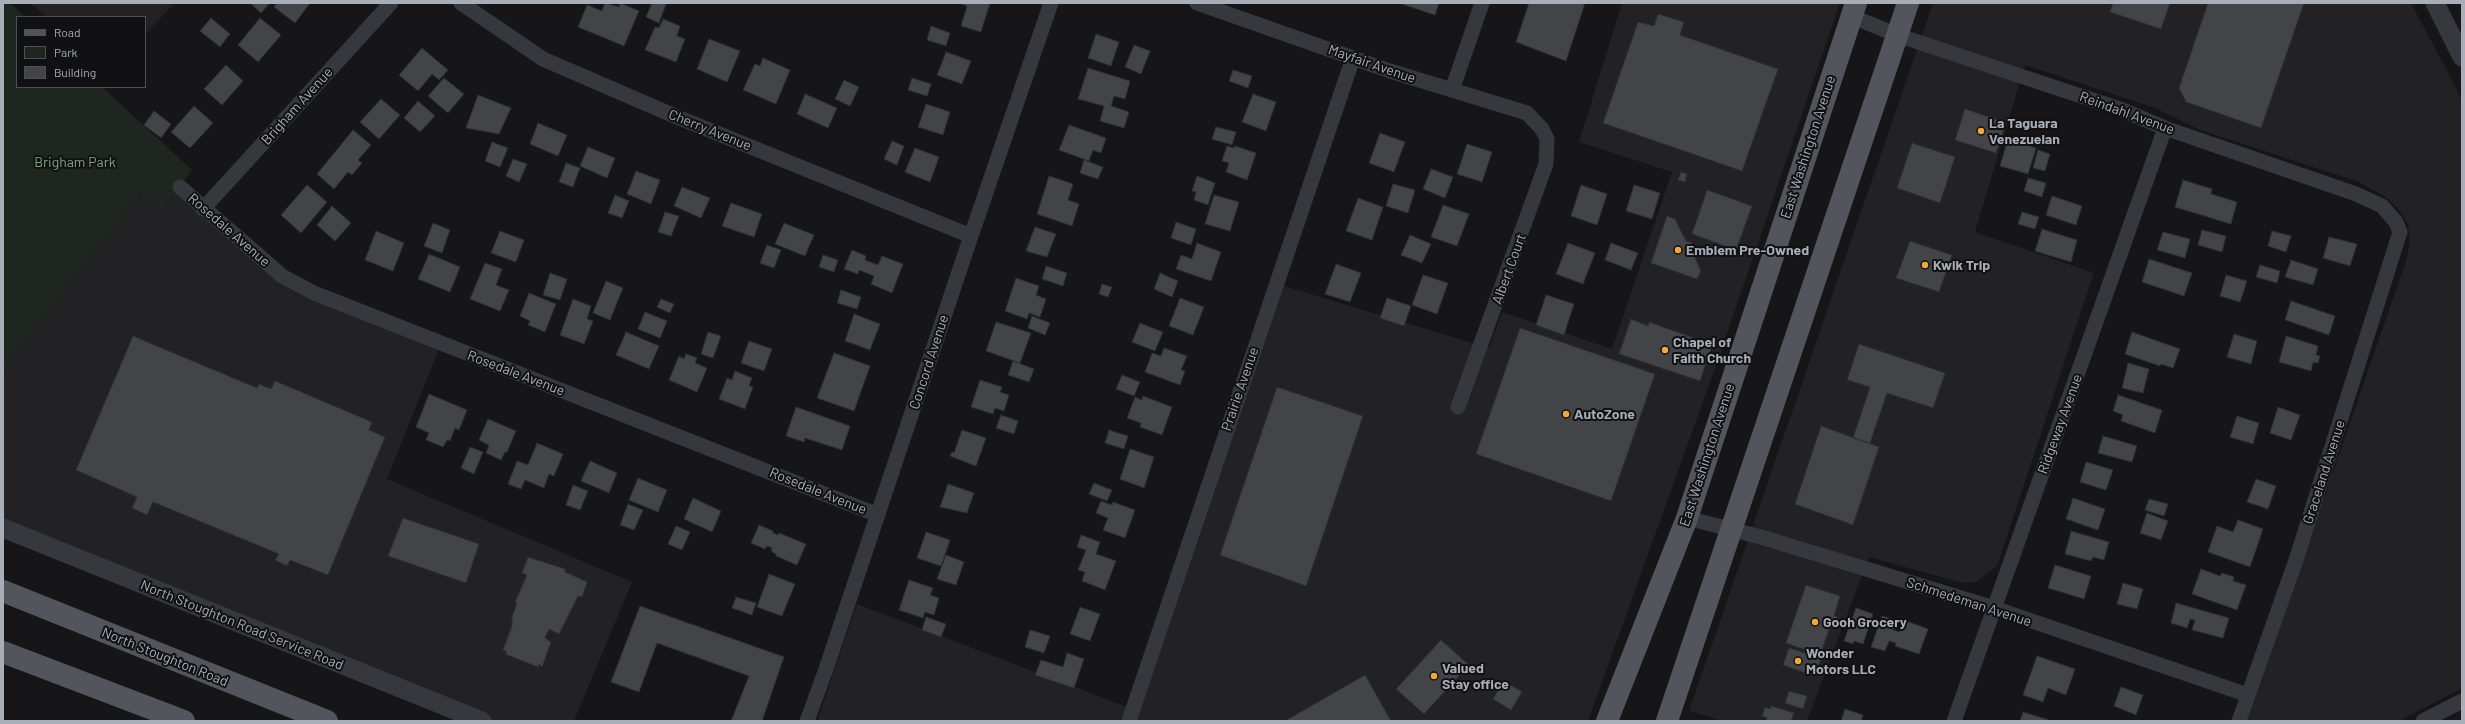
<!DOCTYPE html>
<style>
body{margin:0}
#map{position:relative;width:2465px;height:724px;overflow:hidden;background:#161618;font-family:Barlow,sans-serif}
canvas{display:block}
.frame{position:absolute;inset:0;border:4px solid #a8aeb8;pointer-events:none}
.legend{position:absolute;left:16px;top:16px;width:130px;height:72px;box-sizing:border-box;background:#111113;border:1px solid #4d5055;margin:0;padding:5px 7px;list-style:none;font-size:12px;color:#a8aeb8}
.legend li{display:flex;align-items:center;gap:8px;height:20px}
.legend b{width:20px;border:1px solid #4d5055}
</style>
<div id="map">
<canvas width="2465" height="724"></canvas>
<div class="frame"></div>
<ul class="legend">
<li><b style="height:5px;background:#53555c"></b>Road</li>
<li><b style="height:11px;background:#1e261f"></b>Park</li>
<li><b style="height:11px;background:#424448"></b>Building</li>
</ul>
</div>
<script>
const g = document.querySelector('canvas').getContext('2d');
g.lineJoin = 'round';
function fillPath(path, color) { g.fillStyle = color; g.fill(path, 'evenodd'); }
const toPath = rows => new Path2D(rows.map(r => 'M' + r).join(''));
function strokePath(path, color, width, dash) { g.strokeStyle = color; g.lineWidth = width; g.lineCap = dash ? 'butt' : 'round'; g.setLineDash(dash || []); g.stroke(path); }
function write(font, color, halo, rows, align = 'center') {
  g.font = font + ' Barlow,sans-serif'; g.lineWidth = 4; g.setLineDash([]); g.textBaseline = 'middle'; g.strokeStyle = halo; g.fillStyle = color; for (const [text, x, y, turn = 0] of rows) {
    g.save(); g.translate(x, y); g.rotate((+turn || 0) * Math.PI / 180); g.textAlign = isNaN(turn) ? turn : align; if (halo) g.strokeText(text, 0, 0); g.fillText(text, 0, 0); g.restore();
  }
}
const built = toPath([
 [30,3,174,3,145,35,145,17,47,17],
 [1622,3,1840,3,1718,360,1588,721,817,721,857,604,1140,712,1284,286,1489,348,1502,312,1612,349,1672,172,1579,142],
 [1933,3,2411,3,2462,99,2462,688,2399,721,2247,721,2406,261,2410,242,2408,225,2399,210,2387,198,2359,182,2198,129,2155,108,2025,65,1975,232,2094,273,1997,566,1976,582,1963,583,1869,557,1807,721,1723,721,1689,711],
 [180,187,282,276,441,344,387,479,632,582,574,721,482,721,3,528,3,370,142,194]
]);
const green = toPath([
 [3,3,10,3,25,17,17,17,17,87,102,87,192,170,162,211,142,194,3,370]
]);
const building = toPath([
 [250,3,270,3,261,13,250,3],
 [277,3,310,3,295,23,274,7,277,3],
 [605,3,619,7,620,3,639,11,624,46,578,27,587,5,602,11,605,3],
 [652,3,666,4,659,23,646,17,652,3],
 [959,3,990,3,981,32,961,26,967,6,959,3],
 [1399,3,1439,3,1435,15,1399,3],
 [1529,3,1585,3,1566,61,1516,42,1529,3],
 [2113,3,2170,3,2161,29,2110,12,2113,3],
 [2208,3,2304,3,2261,128,2186,102,2179,88,2208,3],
 [1658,14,1684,22,1680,35,1778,69,1742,171,1603,123,1638,22,1654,26,1658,14],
 [211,18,230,34,220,47,200,31,211,18],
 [260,18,281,35,258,62,238,45,260,18],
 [663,19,680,26,677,36,685,39,676,62,645,50,655,27,659,28,663,19],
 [931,26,950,33,946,46,927,40,931,26],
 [1096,34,1119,42,1111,66,1088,58,1096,34],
 [709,39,740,51,727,82,697,69,709,39],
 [1134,45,1150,51,1141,74,1125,67,1134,45],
 [422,48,448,70,439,80,432,74,418,91,399,75,422,48],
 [946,52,971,61,962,84,937,75,946,52],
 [763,58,790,70,776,104,743,90,755,64,760,66,763,58],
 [226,65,243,81,222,105,204,89,226,65],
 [1088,68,1130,81,1125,99,1114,96,1111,106,1129,112,1124,128,1100,121,1104,106,1078,99,1088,68],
 [1233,70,1252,76,1248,88,1229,81,1233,70],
 [444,78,464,94,448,113,428,96,444,78],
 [912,78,931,84,927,96,908,90,912,78],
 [844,80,859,87,850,106,835,99,844,80],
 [805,94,837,108,828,128,797,114,805,94],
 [1253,94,1276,102,1266,131,1242,122,1253,94],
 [478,95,511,108,499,134,466,128,478,95],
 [381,99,400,115,379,139,360,122,381,99],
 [418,101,435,116,420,132,404,118,418,101],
 [926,104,950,112,943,135,918,127,926,104],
 [194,106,213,123,190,148,171,132,194,106],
 [1965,109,2006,123,1996,153,1955,140,1965,109],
 [154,111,171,124,161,138,144,125,154,111],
 [538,123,567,135,558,156,530,144,538,123],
 [1069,125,1106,138,1101,153,1093,150,1089,161,1059,150,1069,125],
 [1216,127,1236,132,1232,145,1212,139,1216,127],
 [353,130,371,145,358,160,362,163,352,175,348,172,334,189,317,174,353,130],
 [1380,133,1405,142,1394,172,1369,163,1380,133],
 [2008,139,2036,148,2028,174,2000,166,2008,139],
 [892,141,904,146,897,165,884,159,892,141],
 [492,142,508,148,500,167,485,161,492,142],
 [1912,143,1955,157,1940,203,1897,188,1912,143],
 [1467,144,1492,152,1482,182,1457,174,1467,144],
 [1227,146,1234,148,1235,146,1256,153,1247,180,1226,172,1229,163,1222,161,1227,146],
 [588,147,615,158,607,178,580,166,588,147],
 [915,148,939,157,930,182,905,172,915,148],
 [2038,150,2050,154,2045,171,2033,168,2038,150],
 [513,159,527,164,519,182,506,176,513,159],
 [1084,160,1103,167,1098,179,1080,173,1084,160],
 [566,163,580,168,573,187,559,182,566,163],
 [1431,169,1453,177,1445,198,1423,189,1431,169],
 [636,171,660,180,651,204,627,194,636,171],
 [1681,172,1687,174,1685,182,1678,180,1681,172],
 [1049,176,1073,184,1068,200,1079,204,1072,226,1037,214,1049,176],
 [1197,176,1215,183,1208,205,1194,200,1196,192,1192,191,1197,176],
 [2028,178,2046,183,2042,197,2024,191,2028,178],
 [2183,180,2212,189,2211,194,2237,202,2231,224,2175,207,2183,180],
 [1393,184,1415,190,1408,213,1386,206,1393,184],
 [307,185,327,202,301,233,281,215,307,185],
 [1581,185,1607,194,1597,225,1571,216,1581,185],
 [1634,185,1660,193,1652,219,1626,211,1634,185],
 [682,187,710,198,701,218,674,206,682,187],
 [1707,190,1752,206,1736,250,1692,234,1707,190],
 [615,195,629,201,622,218,608,213,615,195],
 [1214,195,1239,202,1230,231,1205,224,1214,195],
 [2052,196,2082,206,2076,225,2046,215,2052,196],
 [1358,198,1383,207,1372,240,1346,231,1358,198],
 [731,203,762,214,754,237,722,226,731,203],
 [1443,205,1469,214,1457,246,1431,237,1443,205],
 [332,206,351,223,335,241,317,225,332,206],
 [665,212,679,216,671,236,658,232,665,212],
 [2022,212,2039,217,2035,229,2018,224,2022,212],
 [1667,216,1675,219,1686,241,1692,243,1691,249,1701,271,1697,279,1651,263,1667,216],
 [1176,222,1196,229,1191,245,1171,238,1176,222],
 [433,223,450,230,442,253,424,246,433,223],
 [784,223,814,235,805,256,775,244,784,223],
 [1035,227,1056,234,1047,257,1026,251,1035,227],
 [2042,229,2077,240,2071,262,2035,251,2042,229],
 [2202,230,2226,236,2222,252,2198,245,2202,230],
 [376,231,404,243,393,271,365,260,376,231],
 [500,231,524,240,516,262,491,253,500,231],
 [2272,231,2291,236,2286,252,2268,246,2272,231],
 [2163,232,2190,239,2185,258,2157,250,2163,232],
 [1410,235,1431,244,1422,263,1401,255,1410,235],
 [2329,237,2357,244,2350,266,2323,258,2329,237],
 [1910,241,1952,255,1939,292,1896,278,1910,241],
 [1197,243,1221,252,1211,281,1176,269,1181,255,1192,259,1197,243],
 [1568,243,1595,253,1583,284,1556,274,1568,243],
 [1611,243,1638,253,1631,270,1605,260,1611,243],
 [767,245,781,250,774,268,760,263,767,245],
 [852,250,866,256,865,260,878,265,882,256,903,264,892,293,871,284,874,276,859,270,858,274,844,269,852,250],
 [429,254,460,267,450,292,418,279,429,254],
 [823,255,838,260,834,272,819,267,823,255],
 [2149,259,2192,273,2184,296,2142,282,2149,259],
 [2291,260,2318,269,2313,285,2285,277,2291,260],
 [485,263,502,269,496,285,509,290,500,311,470,299,485,263],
 [1336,264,1361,273,1350,302,1325,294,1336,264],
 [2260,265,2280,271,2277,283,2256,277,2260,265],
 [1046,266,1067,273,1063,286,1042,279,1046,266],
 [550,273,567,279,560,300,543,295,550,273],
 [1160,273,1178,281,1172,297,1154,289,1160,273],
 [1423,275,1448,283,1437,314,1412,305,1423,275],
 [2226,275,2247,281,2240,302,2220,296,2226,275],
 [1016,278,1039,286,1036,295,1046,299,1040,317,1029,313,1027,319,1005,311,1016,278],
 [606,281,623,288,610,320,593,313,606,281],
 [1102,284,1112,287,1108,297,1099,294,1102,284],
 [841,290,861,297,857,309,837,303,841,290],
 [529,293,556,304,545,332,528,325,530,321,520,316,529,293],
 [1546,295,1574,304,1564,335,1536,325,1546,295],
 [1180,298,1204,307,1193,335,1169,326,1180,298],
 [1387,298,1411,306,1404,326,1380,318,1387,298],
 [573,299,591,306,587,319,593,321,584,344,560,335,573,299],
 [661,299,674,304,670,313,657,307,661,299],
 [2291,301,2335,316,2329,335,2285,320,2291,301],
 [645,312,667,321,660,338,638,329,645,312],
 [854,314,880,324,870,350,845,341,854,314],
 [1032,316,1050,323,1045,335,1028,328,1032,316],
 [1631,319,1648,326,1649,322,1694,338,1693,341,1711,348,1700,381,1619,354,1631,319],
 [996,322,1031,333,1020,363,986,351,996,322],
 [1140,323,1163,332,1155,351,1132,342,1140,323],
 [1520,328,1655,374,1611,501,1476,454,1520,328],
 [626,332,659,346,649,369,616,355,626,332],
 [708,332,721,336,713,358,701,354,708,332],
 [2132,332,2180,349,2173,368,2161,364,2160,366,2125,354,2132,332],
 [2234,334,2257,341,2251,364,2227,357,2234,334],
 [133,336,257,388,259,384,271,389,275,381,372,422,369,430,385,437,328,575,290,560,287,566,275,560,279,554,153,502,147,515,132,508,137,497,76,470,133,336],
 [2286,336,2318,346,2316,355,2320,356,2318,363,2313,362,2311,371,2279,362,2286,336],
 [749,341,772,349,764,371,741,363,749,341],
 [1859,344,1945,373,1933,408,1887,393,1870,443,1853,438,1870,387,1847,380,1859,344],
 [1164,348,1187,356,1181,370,1185,371,1180,385,1145,372,1152,353,1161,356,1164,348],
 [834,353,870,366,854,411,817,398,834,353],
 [686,354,697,358,695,363,707,368,697,392,669,380,679,356,684,359,686,354],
 [1013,361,1034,369,1029,382,1008,375,1013,361],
 [2128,363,2149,369,2143,393,2122,388,2128,363],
 [735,371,752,378,749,386,753,387,745,409,719,399,727,378,732,380,735,371],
 [1122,375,1140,382,1134,396,1116,389,1122,375],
 [980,380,1002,387,1000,392,1009,395,1004,411,995,408,993,414,971,407,980,380],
 [1277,387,1363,416,1306,586,1220,555,1277,387],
 [429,394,467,410,459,430,455,428,450,441,447,440,443,447,426,440,429,433,416,427,429,394],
 [2118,395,2162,410,2155,433,2121,421,2123,415,2113,411,2118,395],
 [1143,396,1172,407,1162,435,1140,427,1141,423,1127,418,1135,397,1142,400,1143,396],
 [796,407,850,426,842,450,805,438,804,442,786,436,796,407],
 [2278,407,2300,415,2291,440,2270,433,2278,407],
 [1001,415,1018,421,1014,434,996,428,1001,415],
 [2237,416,2259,423,2253,444,2230,437,2237,416],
 [488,419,516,431,507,452,505,452,501,460,486,453,489,445,479,440,488,419],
 [1821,426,1879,447,1853,525,1795,504,1821,426],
 [962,430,986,438,976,466,950,456,952,452,954,453,962,430],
 [1109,430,1128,436,1124,449,1105,443,1109,430],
 [2103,436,2137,446,2132,462,2098,453,2103,436],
 [537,443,563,454,554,476,549,474,544,488,525,480,521,489,508,484,517,461,528,465,537,443],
 [470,447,483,452,474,474,461,468,470,447],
 [1130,449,1154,457,1144,488,1120,479,1130,449],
 [590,461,617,473,609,493,581,481,590,461],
 [2086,462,2113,470,2106,490,2080,482,2086,462],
 [638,478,667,490,658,512,629,500,638,478],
 [2256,479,2276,486,2268,509,2247,502,2256,479],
 [1094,483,1112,490,1107,501,1089,494,1094,483],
 [948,484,974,493,967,513,940,507,948,484],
 [573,485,588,491,580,510,566,505,573,485],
 [693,498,721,511,712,532,684,519,693,498],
 [2073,498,2105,509,2098,530,2066,519,2073,498],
 [2149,499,2168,504,2164,516,2145,510,2149,499],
 [1101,501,1112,505,1113,502,1135,510,1125,538,1103,530,1108,518,1096,513,1101,501],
 [628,504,643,510,634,530,620,525,628,504],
 [2147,513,2168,521,2161,540,2140,533,2147,513],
 [403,518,479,544,466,583,388,556,403,518],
 [2238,520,2263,529,2250,567,2208,552,2217,526,2233,532,2238,520],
 [759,525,773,531,773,533,778,535,779,533,806,544,797,565,776,556,776,554,771,551,772,548,767,546,765,549,751,543,759,525],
 [676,526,690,532,682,550,668,544,676,526],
 [2071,531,2109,542,2104,560,2093,557,2091,561,2065,554,2071,531],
 [926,532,950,540,941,566,917,558,926,532],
 [1081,535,1100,542,1096,554,1116,561,1105,590,1082,581,1085,572,1078,570,1086,550,1077,547,1081,535],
 [946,555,964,562,956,585,937,579,946,555],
 [528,557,565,569,565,572,587,582,582,597,578,596,559,634,549,629,545,638,551,642,542,667,539,664,538,667,505,654,507,652,503,650,512,626,512,617,517,603,515,602,527,575,522,573,528,557],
 [2055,565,2091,576,2084,599,2048,588,2055,565],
 [2201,569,2220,576,2222,573,2234,577,2233,581,2246,585,2237,610,2192,594,2201,569],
 [769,574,795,584,782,616,757,607,769,574],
 [909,580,933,588,930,595,939,598,934,615,925,612,923,618,899,610,909,580],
 [2123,583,2143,589,2137,609,2117,604,2123,583],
 [1806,585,1840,596,1834,616,1838,617,1834,628,1830,627,1820,655,1786,643,1806,585],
 [736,597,756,603,752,615,732,608,736,597],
 [2176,603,2229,618,2223,638,2192,630,2195,620,2190,619,2187,628,2171,623,2176,603],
 [640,606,784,657,762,721,731,721,749,676,657,643,639,692,611,682,640,606],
 [1080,607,1100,614,1090,641,1070,634,1080,607],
 [1856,608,1873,614,1863,644,1854,641,1853,644,1844,641,1856,608],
 [1882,616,1896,620,1893,630,1899,632,1904,620,1928,629,1919,654,1895,646,1896,643,1889,641,1885,651,1871,647,1882,616],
 [926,617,946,624,941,637,922,630,926,617],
 [1030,630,1050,636,1044,653,1025,647,1030,630],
 [1441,640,1469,665,1424,714,1396,689,1441,640],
 [1789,648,1821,658,1815,676,1783,665,1789,648],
 [1067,653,1084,659,1074,688,1035,675,1041,660,1063,667,1067,653],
 [2037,656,2075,669,2066,695,2048,688,2043,702,2023,695,2037,656],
 [1365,675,1391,721,1285,721,1365,675],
 [1504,681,1522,692,1511,710,1493,699,1504,681],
 [2121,687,2143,695,2136,715,2114,706,2121,687],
 [1789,691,1807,696,1803,709,1785,703,1789,691],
 [1771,706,1794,713,1791,721,1766,721,1767,718,1762,716,1765,707,1770,709,1771,706],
 [1845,709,1863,715,1861,721,1841,721,1845,709],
 [2023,712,2049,720,2049,721,2020,721,2023,712]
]);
const minor = toPath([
 [461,3,543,59,677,117,971,236],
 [1197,3,1390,71,1527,113,1542,129,1547,139,1546,164,1458,407],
 [1851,16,1897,35,2120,109,2165,128,2356,194,2382,206,2396,222,2400,232,2296,560,2239,721],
 [1452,90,1482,3],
 [180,187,282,276,314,293,878,515],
 [203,209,391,3],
 [1687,518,1761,537,1994,608,2248,695],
 [807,721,825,672,971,236,1051,3],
 [1129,721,1353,58],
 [1954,721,2165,128],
 [2423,721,2462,701]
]);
const tertiary = toPath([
 [2435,3,2462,57],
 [3,528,482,721]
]);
const primary = toPath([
 [3,591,327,721],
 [3,652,184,721],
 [1607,721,1687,518,1856,3],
 [1667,721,1908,3]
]);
const markers = [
 [1981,131,4,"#f1a835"],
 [1678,250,4,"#f1a835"],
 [1925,265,4,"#f1a835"],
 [1665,350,4,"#f1a835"],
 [1566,414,4,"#f1a835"],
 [1815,622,4,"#f1a835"],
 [1798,661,4,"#f1a835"],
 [1434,676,4,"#f1a835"]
];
const streetNames = [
 ["Mayfair Avenue",1372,64,19],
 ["Brigham Avenue",297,106,-48],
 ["Reindahl Avenue",2127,113,20],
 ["Cherry Avenue",710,130,22],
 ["East Washington Avenue",1808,147,-72],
 ["Rosedale Avenue",229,230,41],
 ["Albert Court",1509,269,-70],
 ["Concord Avenue",929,362,-72],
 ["Rosedale Avenue",516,373,21],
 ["Prairie Avenue",1240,389,-71],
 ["Ridgeway Avenue",2060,424,-70],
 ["East Washington Avenue",1707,455,-72],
 ["Graceland Avenue",2324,472,-72],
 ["Rosedale Avenue",818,491,22],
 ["Schmedeman Avenue",1969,602,18],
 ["North Stoughton Road Service Road",242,625,22],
 ["North Stoughton Road",165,657,22]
];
const poiNames = [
 ["La Taguara",1989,123],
 ["Venezuelan",1989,139],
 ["Emblem Pre-Owned",1686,250],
 ["Kwik Trip",1933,265],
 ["Chapel of",1673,342],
 ["Faith Church",1673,358],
 ["AutoZone",1574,414],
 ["Gooh Grocery",1823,622],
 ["Wonder",1806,653],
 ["Motors LLC",1806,669],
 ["Valued",1442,668],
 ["Stay office",1442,684]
];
const parkNames = [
 ["Brigham Park",75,162]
];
fillPath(built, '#222225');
fillPath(green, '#1e261f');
fillPath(building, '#424448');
strokePath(building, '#303034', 1);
strokePath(minor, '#37383d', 15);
strokePath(tertiary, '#37383d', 19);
strokePath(primary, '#53555c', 22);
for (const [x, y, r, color] of markers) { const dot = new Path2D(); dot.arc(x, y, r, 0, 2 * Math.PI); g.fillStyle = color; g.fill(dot); strokePath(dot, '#111113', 1.5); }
write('14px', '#a8aeb8', '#111113', streetNames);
write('bold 14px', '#a8aeb8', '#111113', poiNames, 'left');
write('14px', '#7fa37f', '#111113', parkNames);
</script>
